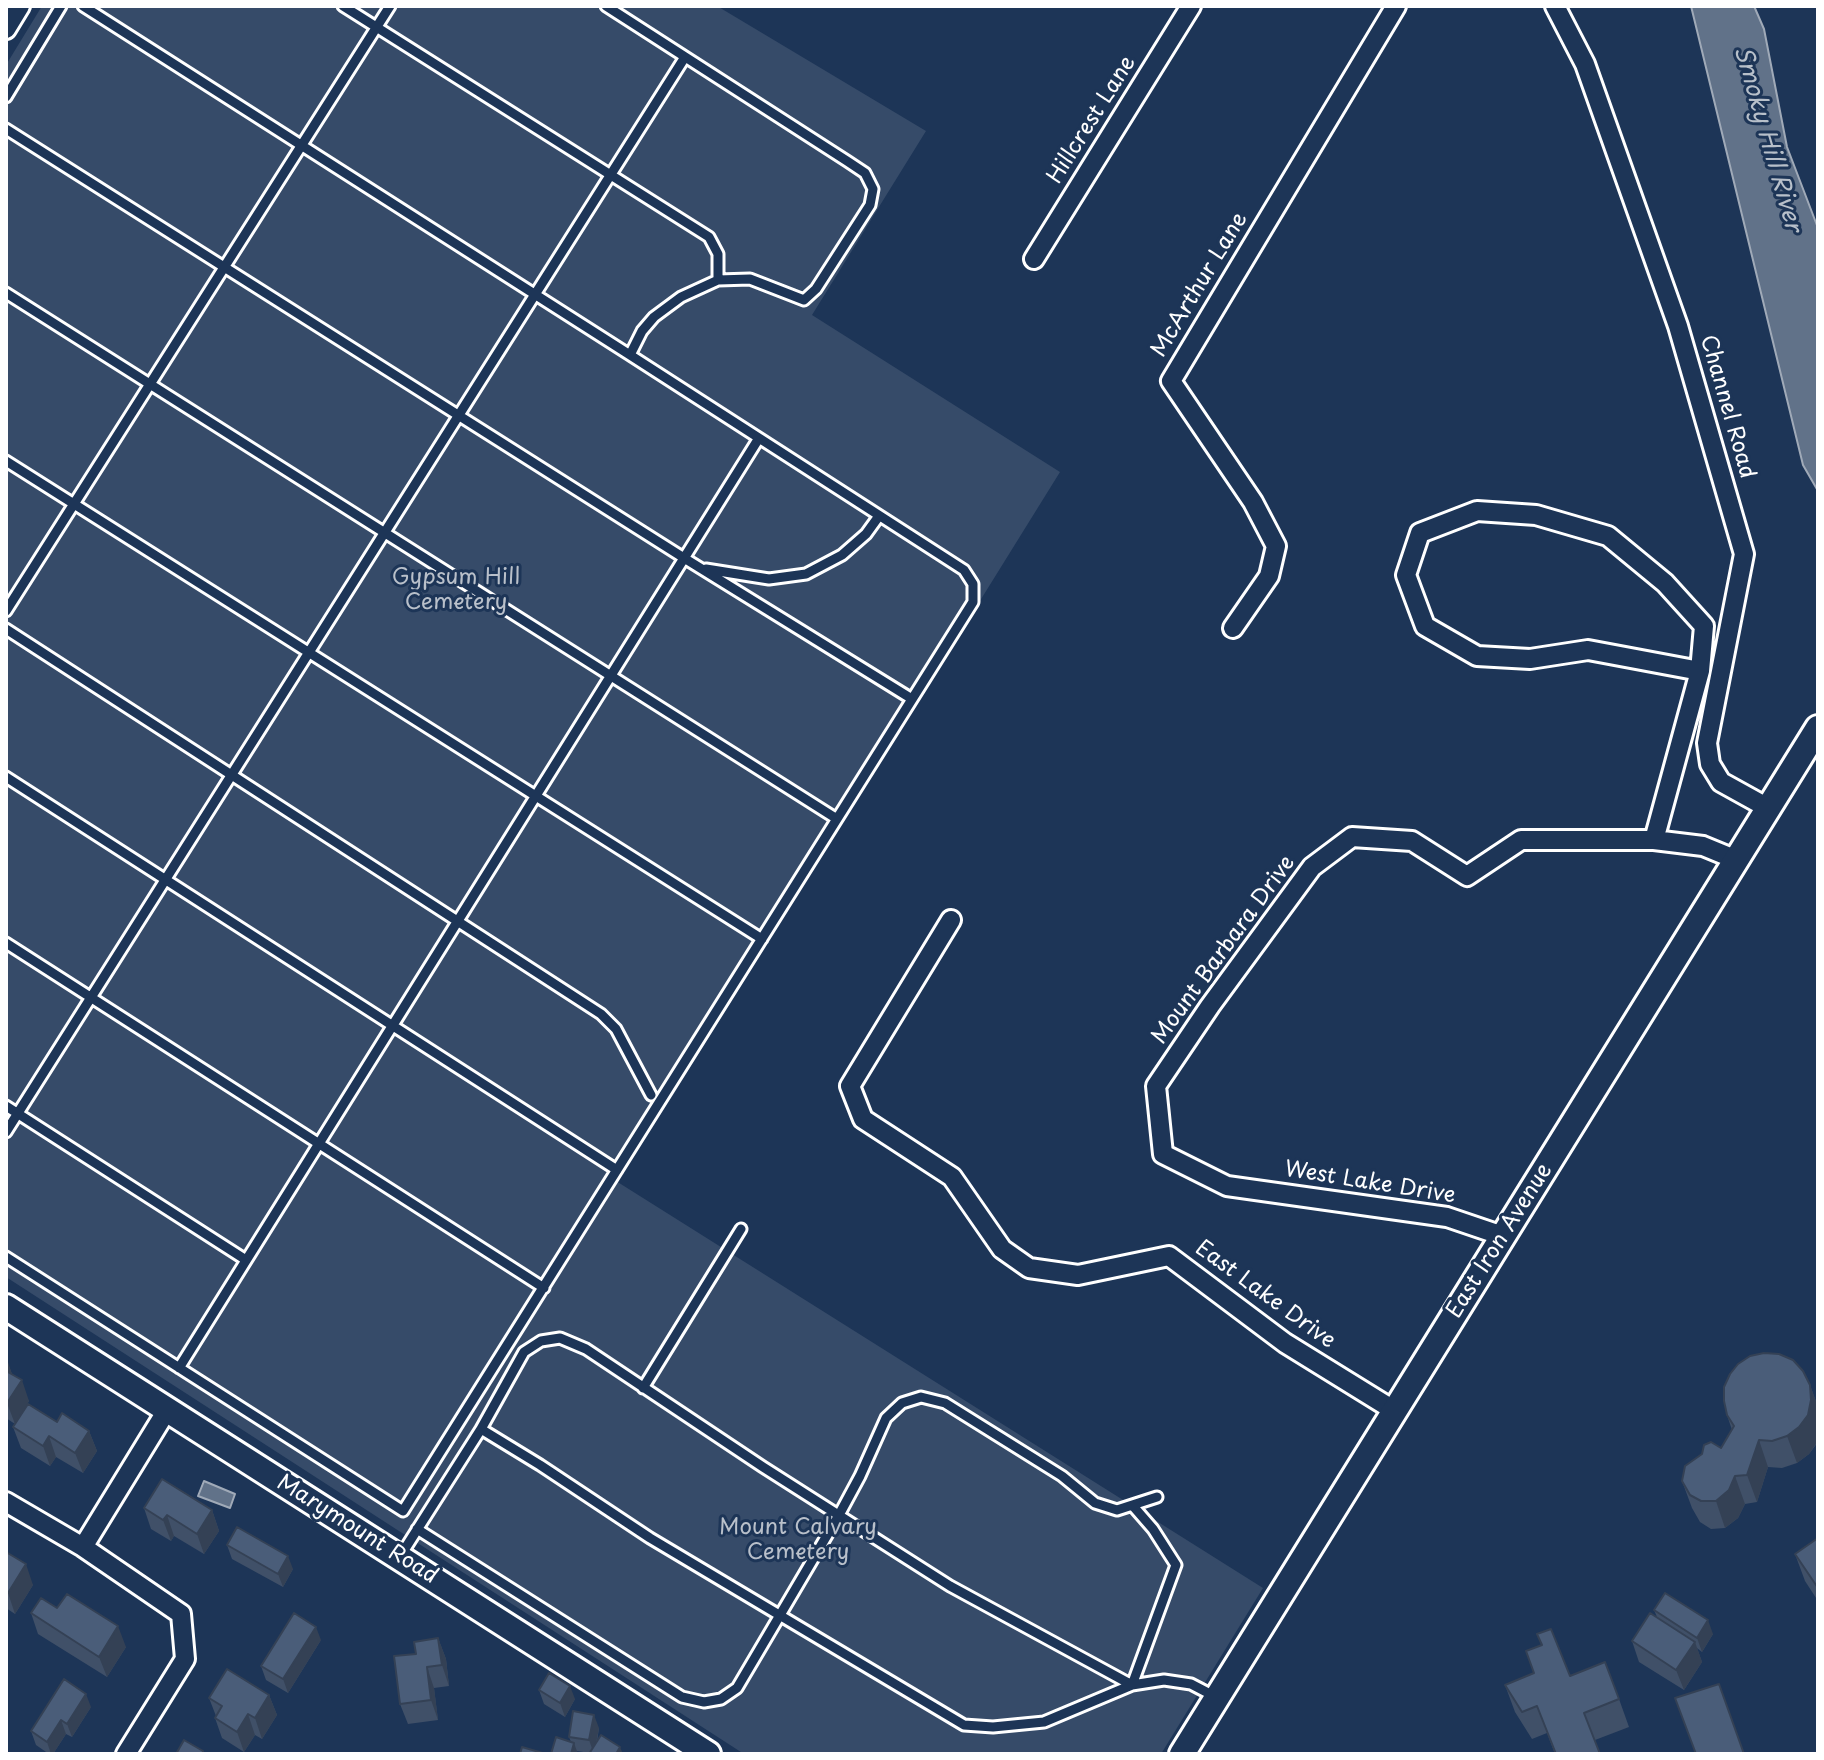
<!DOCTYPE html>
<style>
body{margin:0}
#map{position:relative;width:1824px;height:1760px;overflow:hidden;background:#1d3557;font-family:"Playpen Sans",sans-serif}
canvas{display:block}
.frame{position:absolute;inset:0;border:8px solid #fff;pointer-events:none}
</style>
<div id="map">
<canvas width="1824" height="1760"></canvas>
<div class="frame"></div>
</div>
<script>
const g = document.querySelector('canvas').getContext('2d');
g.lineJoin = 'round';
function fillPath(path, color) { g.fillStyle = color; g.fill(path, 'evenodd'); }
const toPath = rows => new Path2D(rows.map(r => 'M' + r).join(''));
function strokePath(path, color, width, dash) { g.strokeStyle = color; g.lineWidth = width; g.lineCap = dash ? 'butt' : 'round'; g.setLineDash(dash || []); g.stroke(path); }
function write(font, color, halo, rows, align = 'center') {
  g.font = font + ' "Playpen Sans",sans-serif'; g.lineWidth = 6; g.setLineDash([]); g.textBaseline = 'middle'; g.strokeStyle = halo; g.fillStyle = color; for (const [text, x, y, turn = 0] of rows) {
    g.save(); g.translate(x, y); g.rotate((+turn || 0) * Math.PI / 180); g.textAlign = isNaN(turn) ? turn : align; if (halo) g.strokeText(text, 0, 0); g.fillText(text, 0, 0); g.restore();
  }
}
const green = toPath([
 [42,6,717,6,926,131,812,315,1060,472,673,1095,616,1181,1263,1588,1161,1754,744,1754,6,1277,6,65]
]);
const water = toPath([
 [1691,6,1754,6,1764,29,1787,147,1818,228,1818,491,1803,465,1691,6],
 [204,1481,235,1494,230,1508,198,1496,204,1481]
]);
const service = toPath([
 [83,6,630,355],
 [606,6,847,161,865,173,873,189,870,205,816,289,804,300,750,279,718,280],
 [6,97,61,6],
 [6,129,684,558,912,699],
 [6,293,837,819],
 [6,461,762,939],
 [706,569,769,579,806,574,842,555,866,534,879,516],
 [6,611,390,6],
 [6,629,601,1014,616,1029,651,1095],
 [6,777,617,1170],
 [6,943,544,1288],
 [6,1106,246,1260],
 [6,1132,685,57],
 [6,1257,403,1511,973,602,973,584,964,570,630,355,642,331,654,317,681,297,718,280,718,254,709,237,343,6],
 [179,1368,759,438],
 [643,1388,741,1229],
 [481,1429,524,1352,541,1341,560,1338,586,1349,763,1467,950,1586,1132,1685,1176,1565,1153,1529,1133,1506],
 [417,1529,682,1697,704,1702,721,1699,737,1688,839,1515,860,1476,886,1418,902,1403,921,1397,945,1403,1062,1476,1095,1503,1117,1510,1157,1497],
 [401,1555,481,1429,540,1465,650,1538,964,1725,993,1727,1044,1722,1132,1685,1164,1680,1191,1684,1214,1696]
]);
const minor = toPath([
 [1555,6,1585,64,1678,326,1744,554,1707,743,1710,764,1721,782,1768,808],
 [6,29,20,6],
 [1034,259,1191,6],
 [1477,511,1536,515,1608,536,1665,583,1704,626,1700,671,1588,650,1530,659,1477,656,1425,626,1406,575,1420,533,1477,511],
 [1233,628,1269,576,1276,546,1253,502,1171,381,1396,6],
 [1654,840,1700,671],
 [951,920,850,1086,863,1119,952,1177,1002,1249,1029,1268,1078,1275,1169,1256,1285,1343,1395,1411],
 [1503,1236,1447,1217,1227,1186,1163,1154,1156,1086,1210,1006,1312,867,1352,837,1412,841,1467,876,1521,840,1654,840,1703,846,1737,860],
 [6,1502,83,1547,181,1614,185,1659,126,1754],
 [83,1547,167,1410]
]);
const tertiary = toPath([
 [6,1307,708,1754],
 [1182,1754,1818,728]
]);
const wall = toPath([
 [6,1359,12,1374,29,1401,15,1424,6,1418],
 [1810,1385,1818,1407,1818,1442,1809,1454,1797,1463,1782,1468,1768,1467,1757,1502,1745,1504,1738,1518,1725,1528,1711,1529,1700,1522,1692,1508,1682,1481,1721,1448,1732,1430,1727,1415],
 [57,1422,89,1431,97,1451,83,1473,56,1457,50,1466,21,1448,13,1427],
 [144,1508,212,1510,219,1531,204,1554,174,1536,171,1541,151,1529],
 [1818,1538,1818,1601,1805,1581,1795,1554],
 [227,1545,293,1569,283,1587,232,1559],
 [6,1552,33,1585,15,1614,6,1608],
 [1654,1610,1713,1634,1702,1652,1697,1648,1702,1662,1684,1690,1639,1662,1632,1641,1657,1617],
 [31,1613,126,1647,107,1677,38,1634],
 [438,1638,446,1659,449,1686,434,1688,438,1720,408,1724,400,1704,416,1654],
 [321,1640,288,1693,266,1680,261,1666],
 [1570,1676,1619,1699,1629,1727,1595,1740,1600,1754,1555,1754,1547,1733,1532,1739,1515,1712,1505,1685],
 [539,1690,575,1699,565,1717,544,1704],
 [269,1695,277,1715,262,1739,255,1735,244,1752,222,1738,215,1718,216,1716,209,1698],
 [91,1707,72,1737,66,1734,53,1754,49,1754,36,1745,31,1731],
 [599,1728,597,1742,590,1753,577,1751,578,1754,551,1754,571,1742,569,1737]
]);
const shadedWall = toPath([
 [7,1359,14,1380,6,1381],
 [22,1380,29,1401,15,1424,7,1403],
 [1810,1385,1818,1407,1818,1441,1809,1454,1797,1463,1787,1436],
 [89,1431,97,1451,83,1473,75,1453],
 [49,1436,56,1457,50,1466,43,1446],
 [1759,1440,1768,1467,1757,1502,1747,1475],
 [1735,1476,1745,1504,1738,1518,1725,1528,1716,1501],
 [212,1510,219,1531,204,1554,197,1534],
 [167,1515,174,1536,171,1541,163,1520],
 [288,1556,293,1569,283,1587,278,1574],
 [26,1564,33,1585,15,1614,8,1593],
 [1708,1620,1713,1634,1702,1652,1697,1638],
 [118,1626,126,1647,107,1677,99,1657],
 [316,1627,321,1640,288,1693,283,1679],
 [438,1638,446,1659,449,1686,442,1665],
 [1695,1642,1702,1662,1684,1690,1676,1670],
 [427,1667,434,1688,438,1720,431,1700],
 [570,1686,575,1699,565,1717,560,1703],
 [86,1694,91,1707,72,1737,67,1724],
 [269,1695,277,1715,262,1739,255,1718],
 [248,1714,255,1735,244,1752,237,1732],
 [594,1715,599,1728,594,1754,589,1740],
 [61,1720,66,1734,53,1754,51,1754,47,1742],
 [574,1743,578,1754,571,1754],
 [620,1747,623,1754,616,1754]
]);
const building = toPath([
 [1764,1353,1779,1354,1793,1360,1803,1371,1810,1385,1811,1400,1808,1415,1799,1427,1787,1436,1772,1441,1759,1440,1747,1475,1735,1476,1729,1490,1716,1501,1701,1501,1690,1495,1682,1481,1685,1466,1702,1454,1704,1445,1711,1442,1721,1448,1734,1426,1727,1415,1724,1401,1724,1387,1730,1374,1738,1364,1750,1356,1764,1353],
 [6,1371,22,1380,7,1403,6,1403,6,1371],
 [28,1404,57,1422,62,1413,89,1431,75,1453,49,1436,43,1446,13,1427,28,1404],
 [162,1479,212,1510,197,1534,167,1515,163,1520,144,1508,162,1479],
 [237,1527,288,1556,278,1574,227,1545,237,1527],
 [1818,1538,1818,1588,1795,1554,1818,1538],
 [6,1552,26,1564,8,1593,6,1592,6,1552],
 [1665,1593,1708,1620,1697,1638,1654,1610,1665,1593],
 [67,1594,118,1626,99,1657,31,1613,41,1598,57,1608,67,1594],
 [294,1613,316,1627,283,1679,261,1666,294,1613],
 [1650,1613,1695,1642,1676,1670,1632,1641,1650,1613],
 [1551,1629,1570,1676,1605,1662,1619,1699,1584,1713,1600,1754,1556,1754,1537,1706,1522,1712,1505,1685,1534,1673,1526,1651,1542,1645,1537,1634,1551,1629],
 [438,1638,442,1665,427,1667,431,1700,400,1704,394,1656,416,1654,414,1642,438,1638],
 [227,1669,269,1695,255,1718,248,1714,237,1732,215,1718,222,1706,209,1698,227,1669],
 [549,1673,570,1686,560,1703,539,1690,549,1673],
 [64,1679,86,1694,67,1724,61,1720,47,1742,31,1731,64,1679],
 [1719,1684,1744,1754,1696,1754,1675,1698,1719,1684],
 [573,1711,594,1715,589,1740,569,1737,573,1711],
 [601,1735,620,1747,616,1754,589,1754,601,1735],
 [556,1737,574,1743,571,1754,551,1754,556,1737],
 [184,1740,203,1751,202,1754,176,1754,184,1740],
 [522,1747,546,1754,520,1754,522,1747]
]);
const streetNames = [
 ["Hillcrest Lane",1092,120,-58],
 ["McArthur Lane",1200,285,-59],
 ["Channel Road",1727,407,74],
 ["Mount Barbara Drive",1224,950,-54],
 ["West Lake Drive",1370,1183,9],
 ["East Iron Avenue",1500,1241,-58],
 ["East Lake Drive",1265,1295,36],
 ["Marymount Road",357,1530,32]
];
const parkNames = [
 ["Gypsum Hill",456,578],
 ["Cemetery",456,603],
 ["Mount Calvary",798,1528],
 ["Cemetery",798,1553]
];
const waterNames = [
 ["Smoky Hill River",1767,139,74]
];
fillPath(green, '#364b69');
fillPath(water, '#617289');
strokePath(water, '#a0aab8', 2);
strokePath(service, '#fff', 15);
strokePath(minor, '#fff', 24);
strokePath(tertiary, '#fff', 30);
strokePath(service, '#1d3557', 9);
strokePath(minor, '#1d3557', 18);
strokePath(tertiary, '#1d3557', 24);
fillPath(wall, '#405068');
fillPath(shadedWall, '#344155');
fillPath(building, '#4a5d79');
strokePath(building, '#344155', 2);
write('22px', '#fff', '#1d3557', streetNames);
write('22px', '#b9c0ca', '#1d3557', parkNames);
write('italic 24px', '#b8c0ca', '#1d3557', waterNames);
</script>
